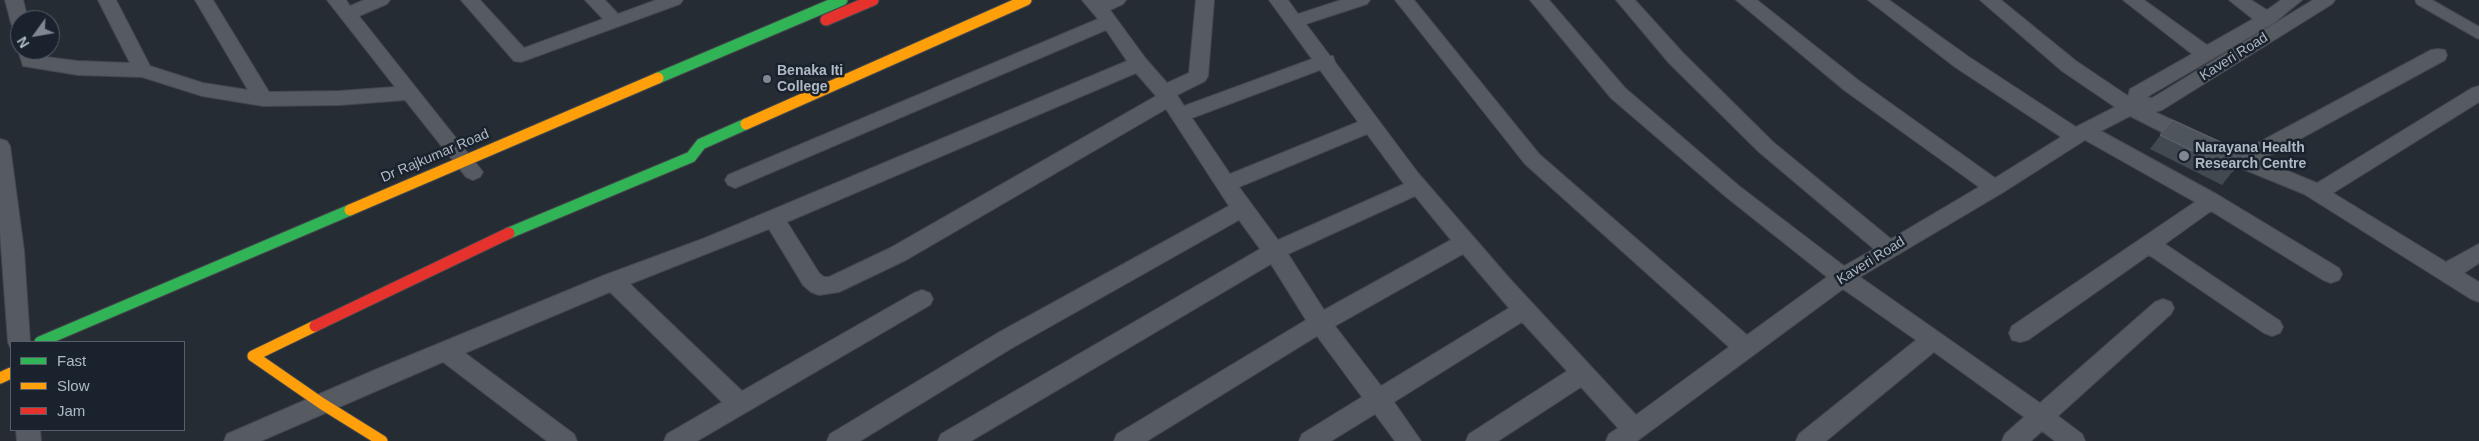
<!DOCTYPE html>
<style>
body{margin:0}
#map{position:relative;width:2479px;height:441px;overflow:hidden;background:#262c33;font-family:Arial,sans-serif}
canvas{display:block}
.legend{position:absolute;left:10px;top:341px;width:175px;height:90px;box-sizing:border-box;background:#1a232d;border:1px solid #565f6a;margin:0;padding:6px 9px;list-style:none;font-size:15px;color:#afb9c5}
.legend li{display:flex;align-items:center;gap:10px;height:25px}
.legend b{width:25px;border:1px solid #565f6a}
.north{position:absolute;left:10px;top:10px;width:50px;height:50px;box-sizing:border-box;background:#1a232d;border:1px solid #565f6a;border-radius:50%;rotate:238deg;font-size:14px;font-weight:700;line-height:20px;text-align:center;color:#afb9c5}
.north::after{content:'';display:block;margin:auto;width:18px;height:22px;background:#7f8892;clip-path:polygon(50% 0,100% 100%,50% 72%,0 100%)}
</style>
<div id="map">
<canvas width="2479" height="441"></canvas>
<ul class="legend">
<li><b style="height:6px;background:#30b455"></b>Fast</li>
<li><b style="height:6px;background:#ff9f0a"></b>Slow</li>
<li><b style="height:6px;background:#e5322d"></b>Jam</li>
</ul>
<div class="north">N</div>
</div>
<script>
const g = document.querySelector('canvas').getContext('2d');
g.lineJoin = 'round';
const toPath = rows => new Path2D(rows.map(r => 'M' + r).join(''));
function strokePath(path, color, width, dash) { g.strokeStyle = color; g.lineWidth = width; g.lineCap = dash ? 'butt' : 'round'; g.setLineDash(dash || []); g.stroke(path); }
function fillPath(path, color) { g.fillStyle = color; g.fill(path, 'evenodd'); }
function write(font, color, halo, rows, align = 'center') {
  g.font = font + ' Arial,sans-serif'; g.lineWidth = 5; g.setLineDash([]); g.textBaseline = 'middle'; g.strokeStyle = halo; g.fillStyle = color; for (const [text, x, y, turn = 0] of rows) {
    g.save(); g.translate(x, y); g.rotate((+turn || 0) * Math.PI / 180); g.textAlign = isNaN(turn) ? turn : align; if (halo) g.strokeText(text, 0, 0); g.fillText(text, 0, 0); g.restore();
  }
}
const lane = toPath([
 [2421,0,2479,33]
]);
const street = toPath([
 [5,0,23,0,28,20,20,20,20,29,13,27,11,23,5,0],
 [98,0,116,0,150,66,203,83,248,90,195,0,213,0,269,92,340,91,395,87,327,0,346,0,350,6,364,0,390,0,387,4,359,16,483,172,480,177,473,180,466,177,405,100,340,105,263,106,202,96,142,77,78,75,23,66,18,50,20,46,20,50,36,50,38,56,78,61,130,63,98,0],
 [461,0,480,0,524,48,603,19,585,0,605,0,618,14,656,0,683,0,680,4,521,62,514,61,461,0],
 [1082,0,1126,0,1123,4,1110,10,1146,59,1167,83,1189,73,1196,0,1214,0,1208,76,1205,81,1177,95,1184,106,1312,59,1269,0,1288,0,1298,14,1341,0,1370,0,1367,4,1306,24,1330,56,1333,56,1335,62,1418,173,1510,279,1636,415,1729,347,1525,164,1395,0,1414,0,1539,154,1747,335,1827,277,1725,196,1611,98,1530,0,1549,0,1625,88,1739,186,1844,266,1874,249,1759,152,1669,63,1616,0,1635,0,1683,53,1773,142,1891,239,1979,187,1844,90,1736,0,1757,0,1858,80,1995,178,2061,137,1955,67,1868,0,1889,0,1969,57,2076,127,2115,107,2062,71,1980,0,2001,0,2076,61,2128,96,2130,89,2192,54,2123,0,2144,0,2207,45,2253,19,2229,0,2251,0,2267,10,2281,0,2302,0,2274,23,2147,97,2152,98,2313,0,2335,0,2332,4,2162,110,2155,112,2241,152,2431,50,2438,49,2445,50,2447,55,2445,60,2261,160,2317,183,2472,88,2479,86,2479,102,2333,193,2446,262,2479,244,2479,263,2464,273,2479,282,2479,302,2471,299,2304,194,2199,151,2130,116,2101,131,2218,195,2339,268,2342,274,2339,280,2331,283,2323,280,2211,211,2165,244,2280,321,2283,327,2280,333,2272,336,2264,333,2149,255,2028,340,2020,342,2012,340,2009,333,2012,326,2195,202,2085,140,2002,193,1860,277,2040,403,2155,302,2163,299,2171,302,2174,308,2171,314,2058,416,2082,434,2085,441,2055,441,2042,431,2031,441,2002,441,2005,434,2024,417,1934,352,1826,441,1796,441,1799,434,1916,340,1843,289,1637,441,1606,441,1609,434,1618,428,1581,387,1498,441,1466,441,1469,434,1567,371,1522,322,1394,402,1421,441,1395,441,1375,414,1331,441,1299,441,1302,434,1362,397,1317,336,1147,441,1114,441,1117,434,1306,320,1271,264,971,441,938,441,941,434,1260,249,1239,220,1012,348,860,441,827,441,830,434,996,334,1229,206,1166,109,906,260,839,292,819,295,811,292,803,285,769,229,630,284,742,391,914,293,922,290,930,293,933,299,930,305,697,441,664,441,667,434,722,402,610,292,465,353,574,434,577,441,547,441,443,362,261,441,224,441,227,434,377,369,605,275,705,238,1127,61,1106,30,742,185,735,188,728,185,725,180,728,175,1098,19,1082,0],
 [1320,70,1358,122,1230,174,1192,118,1320,70],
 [1136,73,1156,96,890,248,829,277,824,277,819,273,787,222,1136,73],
 [1367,134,1404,184,1278,240,1239,187,1367,134],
 [1415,196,1451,240,1324,310,1288,254,1415,196],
 [1463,254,1509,308,1381,386,1335,326,1463,254],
 [0,139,7,141,10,146,24,251,30,342,11,342,11,349,8,342,0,232,0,139],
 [16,430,40,430,41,441,17,441,16,430]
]);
const fast = toPath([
 [658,78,842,0],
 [509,233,691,157,701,144,746,124],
 [40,342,350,210]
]);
const slow = toPath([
 [746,124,1026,0],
 [350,210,658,78],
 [315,326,253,356,321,403,382,441],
 [0,378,11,373]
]);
const jam = toPath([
 [826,20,873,0],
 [315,326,509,233]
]);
const wall = toPath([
 [2172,120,2233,171,2222,185,2150,149]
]);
const building = toPath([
 [2172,120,2245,153,2233,171,2160,135,2172,120]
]);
const markers = [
 [767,79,5,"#7f8892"],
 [2184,156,6,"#7f8892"]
];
const streetNames = [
 ["Kaveri Road",2234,57,-32],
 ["Dr Rajkumar Road",435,156,-23],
 ["Kaveri Road",1871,261,-32]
];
const poiNames = [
 ["Benaka Iti",777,71],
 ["College",777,87],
 ["Narayana Health",2195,148],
 ["Research Centre",2195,164]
];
strokePath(lane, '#44484e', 13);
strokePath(street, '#44484e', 2);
strokePath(fast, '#44484e', 13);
strokePath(slow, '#44484e', 13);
strokePath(jam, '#44484e', 13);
strokePath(lane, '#565a61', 11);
fillPath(street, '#565a61');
strokePath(fast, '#30b455', 11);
strokePath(slow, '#ff9f0a', 11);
strokePath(jam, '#e5322d', 11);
fillPath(wall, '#434950');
fillPath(building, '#4f555c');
strokePath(building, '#5e656d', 1);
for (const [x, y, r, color] of markers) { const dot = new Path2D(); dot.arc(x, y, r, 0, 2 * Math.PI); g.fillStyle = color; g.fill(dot); strokePath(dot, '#1a232d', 2); }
write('14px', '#afb9c5', '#1a232d', streetNames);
write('bold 14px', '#afb9c5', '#1a232d', poiNames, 'left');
</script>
